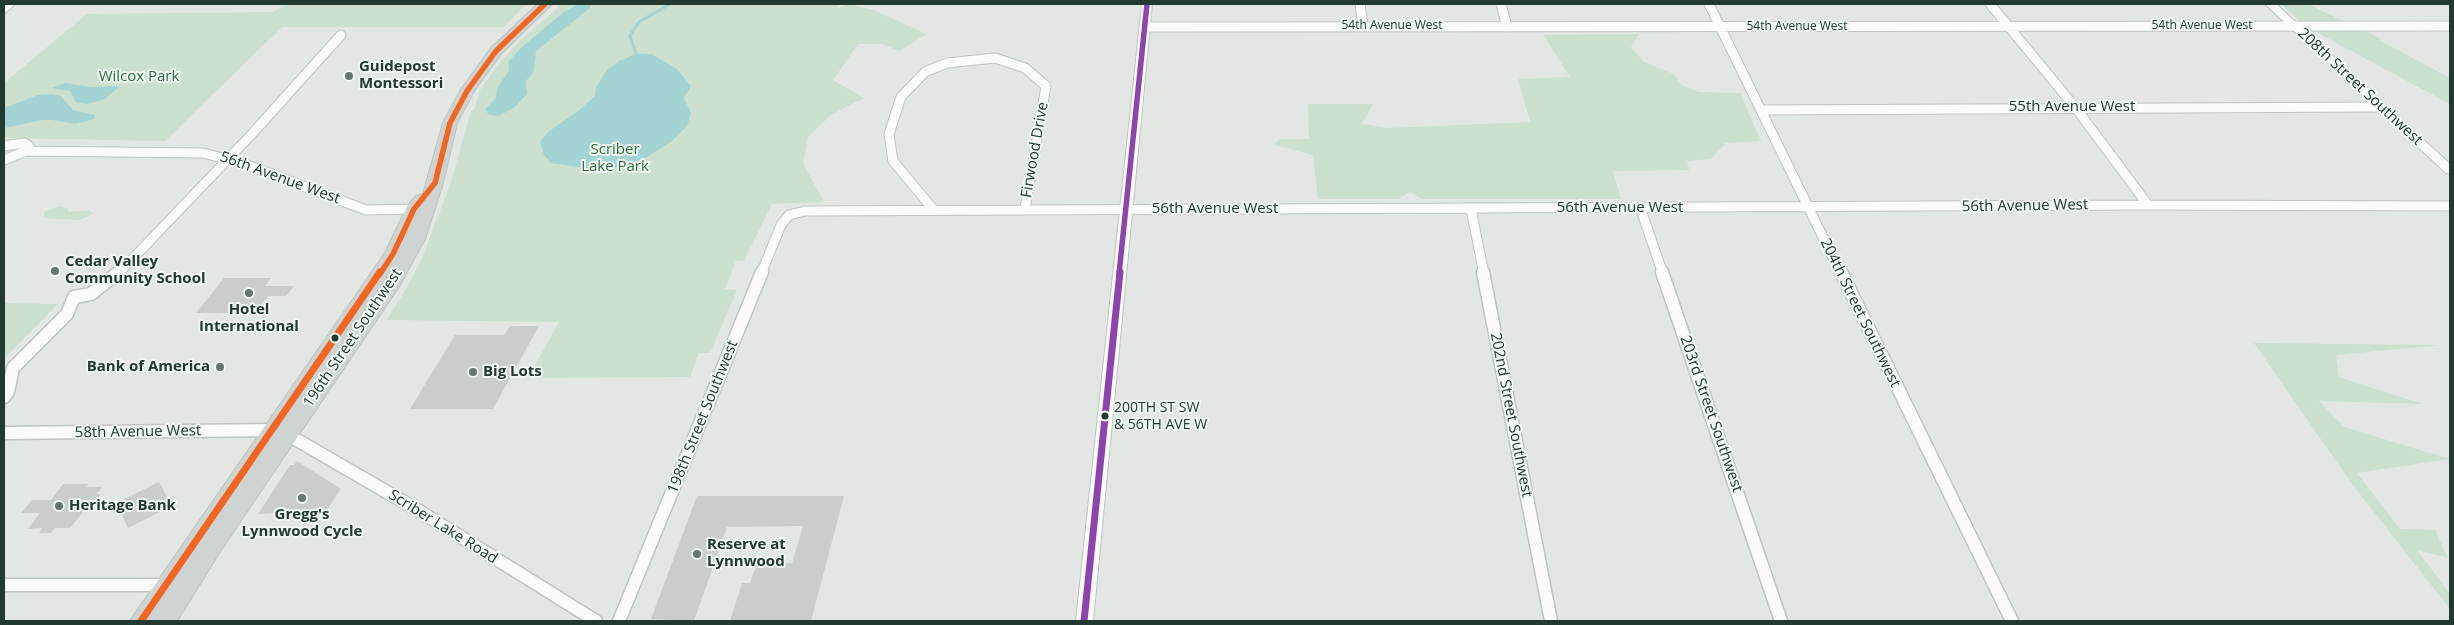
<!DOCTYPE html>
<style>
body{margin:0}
#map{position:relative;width:2454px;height:625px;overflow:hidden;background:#e2e7e4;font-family:"Open Sans",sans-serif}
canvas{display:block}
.frame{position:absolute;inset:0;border:5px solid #21392f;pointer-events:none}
</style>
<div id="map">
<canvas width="2454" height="625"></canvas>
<div class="frame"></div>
</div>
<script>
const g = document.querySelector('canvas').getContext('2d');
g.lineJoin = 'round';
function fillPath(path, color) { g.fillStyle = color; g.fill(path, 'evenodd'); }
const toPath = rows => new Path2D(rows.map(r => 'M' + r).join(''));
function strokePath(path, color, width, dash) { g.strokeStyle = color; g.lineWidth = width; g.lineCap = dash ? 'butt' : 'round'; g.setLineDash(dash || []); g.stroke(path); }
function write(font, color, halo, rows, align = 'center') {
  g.font = font + ' "Open Sans",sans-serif'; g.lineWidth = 4; g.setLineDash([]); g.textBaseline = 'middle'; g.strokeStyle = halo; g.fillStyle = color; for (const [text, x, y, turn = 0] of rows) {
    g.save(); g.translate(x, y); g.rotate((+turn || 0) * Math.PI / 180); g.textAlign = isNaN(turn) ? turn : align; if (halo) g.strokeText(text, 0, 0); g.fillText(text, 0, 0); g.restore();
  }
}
const green = toPath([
 [289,4,526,4,504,27,282,27,165,141,4,138,4,83,87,14,272,12],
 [562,4,838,4,837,8,849,4,874,10,926,34,900,51,882,44,858,44,833,80,864,98,831,115,808,137,803,163,824,202,772,204,744,261,736,261,725,289,737,290,710,353,699,353,690,377,528,378,559,322,386,320,400,299,421,261,451,182,471,111,474,110,480,90,496,67,520,41],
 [2281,4,2308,4,2343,21,2300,21],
 [2357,30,2368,32,2381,39,2379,40,2450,78,2450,104,2314,31],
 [1639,34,1631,47,1644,62,1674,74,1681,85,1699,92,1740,93,1761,141,1726,143,1711,159,1687,161,1689,170,1613,171,1621,199,1422,199,1410,192,1398,199,1318,199,1313,155,1274,145,1280,139,1309,139,1308,104,1373,104,1362,124,1387,128,1530,122,1518,79,1570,77,1543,35],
 [59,206,67,208,69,212,90,210,93,214,79,220,44,218,44,212],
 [4,303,58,304,4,359],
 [2254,343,2441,345,2336,355,2339,377,2422,404,2319,401,2344,427,2450,459,2357,473,2400,529,2435,530,2448,558,2417,550,2450,594,2450,609,2352,484]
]);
const water = toPath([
 [590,4,590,8,536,51,534,71,526,81,527,94,514,108,498,116,489,115,485,109,496,98,497,88,509,71,508,62,523,46,564,12,577,5],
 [636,54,651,54,677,69,691,86,684,98,691,113,687,126,671,142,645,158,622,167,598,170,551,163,544,155,540,142,548,132,578,111,595,96,596,87,607,70,619,61],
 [65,83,91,87,120,86,105,99,87,104,76,102,70,91,52,88],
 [52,94,61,96,73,110,95,115,94,119,75,124,53,120,42,120,4,128,4,108,38,95]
]);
const stream = toPath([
 [636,54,630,36,639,22,670,4]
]);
const building = toPath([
 [224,278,271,278,265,286,294,286,286,296,268,296,262,305,250,306,244,313,196,313],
 [510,326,539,326,493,409,410,409,455,335,504,335],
 [297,461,341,489,327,510,258,514,290,465,294,465],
 [159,482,172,506,128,528,116,503],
 [63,484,89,484,86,487,102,487,97,494,101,494,87,512,83,512,70,528,55,528,51,533,39,533,42,528,28,529,40,513,21,513,32,500,51,500],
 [697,496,844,496,811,621,730,621,742,583,750,583,757,563,792,563,803,526,727,527,694,621,651,619]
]);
const minorFar1 = toPath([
 [1360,4,1363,26],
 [1501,4,1507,27],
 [1709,4,1841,274],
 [1990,4,2075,107,2148,205],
 [4,8,9,4],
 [1145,27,2450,26],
 [1763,110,2381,107],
 [4,146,25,143,29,146,26,151],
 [4,160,26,151,203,153,242,163,366,210,414,209],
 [1640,207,1663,274],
 [933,209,893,161,889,134,901,97,925,72,947,63,995,58,1025,68,1046,86,1025,209],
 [1471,209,1484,274],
 [118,274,251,135,341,35],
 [761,274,781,225,789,215,805,211,2143,205,2450,206]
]);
const minor = toPath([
 [1483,272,1551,621],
 [1662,272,1781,621],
 [1841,272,2012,621],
 [4,397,8,392,13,368,67,314,74,297,91,294,119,272],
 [4,433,273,430,299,441,416,509,596,621],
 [4,585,166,585],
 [619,621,762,272]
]);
const tertiary = toPath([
 [1142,4,1152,4,1093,621,1076,621,1142,4],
 [2265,4,2276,4,2450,164,2450,174,2446,173,2265,4]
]);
const primary = toPath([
 [538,4,552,4,501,54,474,91,457,123,443,183,425,239,398,288,219,553,177,621,154,621,156,616,153,621,130,621,385,253,408,205,416,196,423,194,443,123,460,91,491,48,538,4],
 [394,266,385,282,326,367,377,291,394,266]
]);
const bus1Far1 = toPath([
 [380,274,393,254,414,209,435,183,450,123,467,91,496,51,545,4]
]);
const bus1 = toPath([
 [141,621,380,272]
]);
const bus2Far1 = toPath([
 [1119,274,1147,4]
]);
const bus2 = toPath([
 [1084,621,1120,272]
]);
const markers = [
 [349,76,5,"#65766e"],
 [55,271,5,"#65766e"],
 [249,293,5,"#65766e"],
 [335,338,4.5,"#21392f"],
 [220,367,5,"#65766e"],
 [473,372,5,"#65766e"],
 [1105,416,4.5,"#21392f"],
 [302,498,5,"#65766e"],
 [59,506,5,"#65766e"],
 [697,554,5,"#65766e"]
];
const farStreetnames = [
 ["54th Avenue West",1392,26],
 ["54th Avenue West",2202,26],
 ["54th Avenue West",1797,27]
];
const busNames = [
 ["200TH ST SW",1114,408],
 ["& 56TH AVE W",1114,425]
];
const poiNames = [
 ["Guidepost",359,67],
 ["Montessori",359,84],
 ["Cedar Valley",65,262],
 ["Community School",65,279],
 ["Hotel",249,310,"center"],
 ["International",249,327,"center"],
 ["Bank of America",210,367,"right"],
 ["Big Lots",483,372],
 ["Heritage Bank",69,506],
 ["Gregg's",302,515,"center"],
 ["Lynnwood Cycle",302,532,"center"],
 ["Reserve at",707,545],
 ["Lynnwood",707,562]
];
const parkNames = [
 ["Wilcox Park",139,77],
 ["Scriber",615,150],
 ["Lake Park",615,167]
];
const streetNames = [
 ["208th Street Southwest",2360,87,43],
 ["55th Avenue West",2072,107],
 ["Firwood Drive",1035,150,-80],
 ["56th Avenue West",280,178,20],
 ["56th Avenue West",2025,206,-1],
 ["56th Avenue West",1620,208],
 ["56th Avenue West",1215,209],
 ["204th Street Southwest",1860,313,64],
 ["196th Street Southwest",353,338,-56],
 ["203rd Street Southwest",1711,414,71],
 ["202nd Street Southwest",1511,415,79],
 ["198th Street Southwest",703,417,-68],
 ["58th Avenue West",138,432,-1],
 ["Scriber Lake Road",443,527,32]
];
fillPath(green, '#cbe0cf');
fillPath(water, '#a4d3d3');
strokePath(stream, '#a4d3d3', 3);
fillPath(building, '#c9cecb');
strokePath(minorFar1, '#bfc4c1', 11);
strokePath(minor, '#bfc4c1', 15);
strokePath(tertiary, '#bfc4c1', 2);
strokePath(primary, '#bcc3c0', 2);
strokePath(minorFar1, '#fbfbfb', 9);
strokePath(minor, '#fbfbfb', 12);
fillPath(tertiary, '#fbfbfb');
fillPath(primary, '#cdd4d1');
strokePath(bus1Far1, '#f26522', 5.5);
strokePath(bus1, '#f26522', 7);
strokePath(bus2Far1, '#8e44ad', 5.5);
strokePath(bus2, '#8e44ad', 7);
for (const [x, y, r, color] of markers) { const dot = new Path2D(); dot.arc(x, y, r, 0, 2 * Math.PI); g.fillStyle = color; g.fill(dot); strokePath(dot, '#f0f7f2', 2); }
write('12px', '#21392f', '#f0f7f2', farStreetnames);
write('14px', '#21392f', '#f0f7f2', busNames, 'left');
write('bold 15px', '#21392f', '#f0f7f2', poiNames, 'left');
write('15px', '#2e6d3e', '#f0f7f2', parkNames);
write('15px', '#21392f', '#f0f7f2', streetNames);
</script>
